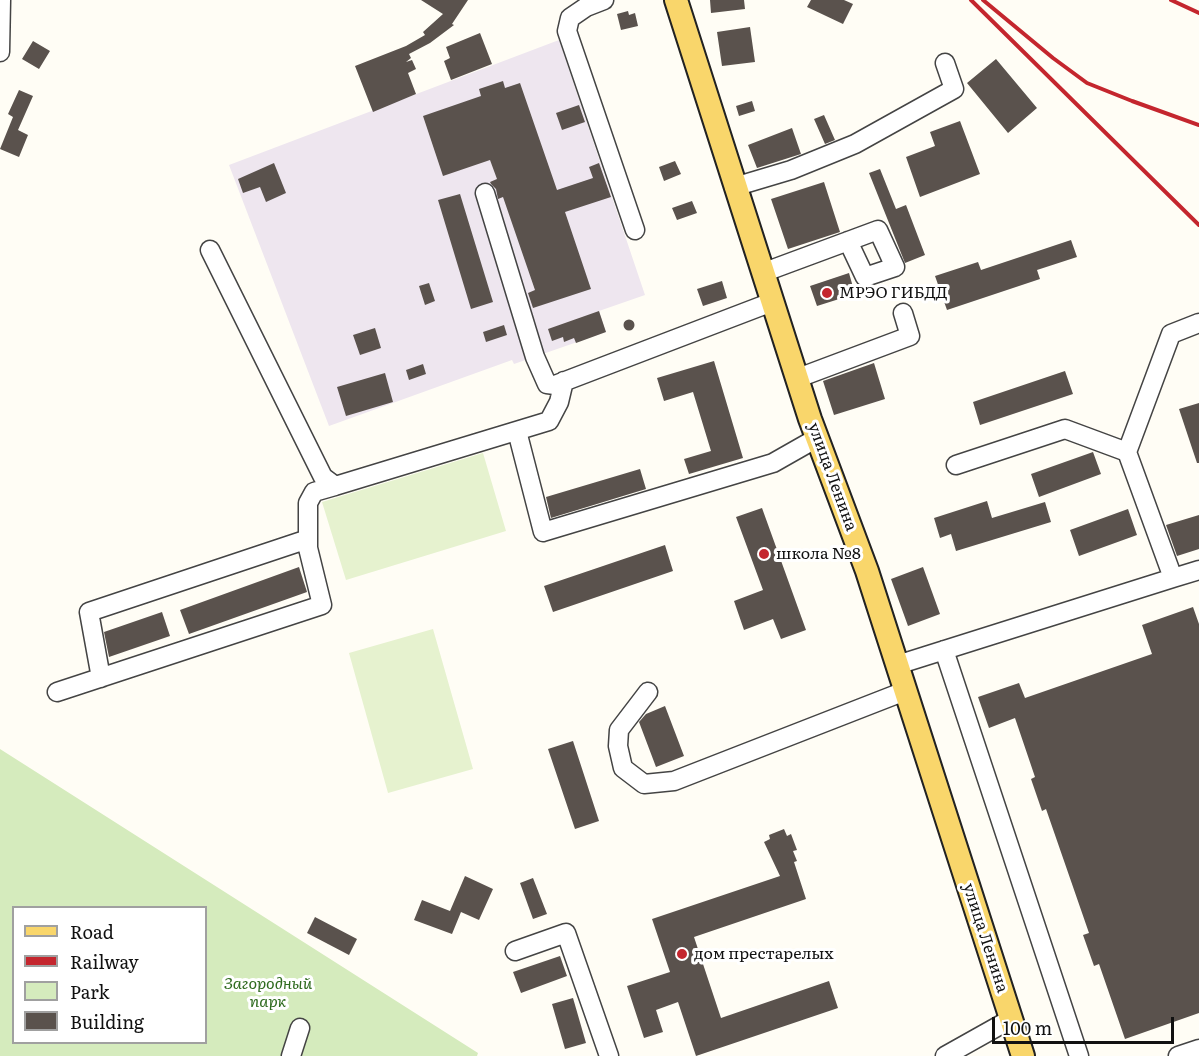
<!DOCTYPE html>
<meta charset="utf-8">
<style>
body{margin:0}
#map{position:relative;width:1199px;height:1056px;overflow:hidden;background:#fffdf5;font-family:Literata,serif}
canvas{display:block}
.legend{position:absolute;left:12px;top:906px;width:195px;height:138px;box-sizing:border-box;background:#fff;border:2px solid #a0a0a0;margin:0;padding:8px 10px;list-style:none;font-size:18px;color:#111}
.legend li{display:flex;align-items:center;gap:12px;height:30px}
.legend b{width:30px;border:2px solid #a0a0a0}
.scale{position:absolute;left:992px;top:1017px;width:182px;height:27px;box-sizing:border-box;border:3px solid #111;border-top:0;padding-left:8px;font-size:18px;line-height:21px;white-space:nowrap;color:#111;-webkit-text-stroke:4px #fff;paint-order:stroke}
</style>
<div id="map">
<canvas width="1199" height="1056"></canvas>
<ul class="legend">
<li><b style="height:8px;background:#f9d66b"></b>Road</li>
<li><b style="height:8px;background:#c4262e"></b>Railway</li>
<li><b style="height:16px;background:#d5ebbd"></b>Park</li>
<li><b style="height:16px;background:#5a524d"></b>Building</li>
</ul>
<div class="scale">100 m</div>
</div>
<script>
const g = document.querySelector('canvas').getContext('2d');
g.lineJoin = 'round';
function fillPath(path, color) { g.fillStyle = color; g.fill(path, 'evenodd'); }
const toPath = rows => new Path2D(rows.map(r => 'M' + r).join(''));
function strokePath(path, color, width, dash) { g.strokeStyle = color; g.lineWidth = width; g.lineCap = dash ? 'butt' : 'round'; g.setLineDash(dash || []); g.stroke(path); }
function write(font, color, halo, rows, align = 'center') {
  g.font = font + ' Literata,serif'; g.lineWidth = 6; g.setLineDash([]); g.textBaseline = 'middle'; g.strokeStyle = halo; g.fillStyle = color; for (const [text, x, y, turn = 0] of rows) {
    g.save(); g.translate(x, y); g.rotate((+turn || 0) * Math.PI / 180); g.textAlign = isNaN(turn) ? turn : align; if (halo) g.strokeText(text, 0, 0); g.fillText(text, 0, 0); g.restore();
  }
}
const industrial = toPath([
 [559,40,645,295,599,311,606,332,514,364,512,360,329,426,229,165]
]);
const green = toPath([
 [0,749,478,1053,477,1056,0,1056],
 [14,908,206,908,206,1042,14,1042]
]);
const pitch = toPath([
 [483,453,506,531,346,580,322,502],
 [433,629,473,769,388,793,349,653]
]);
const building = toPath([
 [421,0,468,0,452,24,454,25,430,43,409,54,411,58,406,62,412,60,416,69,408,73,416,94,373,112,355,66,406,46,425,35,423,32,443,14],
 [710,0,744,0,745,9,711,13],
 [811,0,844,0,853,4,843,24,807,7],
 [628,11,629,15,635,13,638,26,621,30,617,14],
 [750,27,755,62,722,66,717,32],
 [480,33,492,64,451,80,444,61,450,58,446,47],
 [33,41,50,51,39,69,22,59],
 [996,59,1037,108,1008,133,967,83],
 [503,81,505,88,520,83,557,190,593,178,589,167,599,163,611,197,565,212,591,289,533,308,528,293,535,290,503,197,498,199,496,189,491,184,490,182,497,179,490,160,443,176,423,116,481,96,479,89],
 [19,90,33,96,18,130,28,135,19,157,0,149,13,117,8,114],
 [752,101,755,111,739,116,736,106],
 [579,105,585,122,562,130,556,113],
 [824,115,835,140,825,144,814,119],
 [960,121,980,174,920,197,906,157,935,146,930,132],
 [792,128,801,154,757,168,748,145],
 [675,161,681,174,664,181,659,167],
 [274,163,286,193,266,202,260,187,243,193,238,179],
 [880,169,896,209,906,205,925,255,905,263,869,173],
 [824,182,840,232,788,249,771,199],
 [460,194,493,302,471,309,438,200],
 [692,201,697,213,677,220,672,208],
 [1071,240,1077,257,1037,270,1040,279,947,310,935,276,978,262,981,270],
 [849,273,855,294,817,306,810,286],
 [722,281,727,298,703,306,697,289],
 [429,283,435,301,425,305,419,286],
 [599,311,606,332,576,343,574,338,564,342,563,337,552,341,548,329],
 '623.5 325a5.5 5.5 0 1 1 11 0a5.5 5.5 0 1 1-11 0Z',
 [504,325,507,335,486,342,483,332],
 [375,328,381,348,360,355,353,335],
 [714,361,743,458,689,474,684,459,711,451,693,392,664,401,657,378],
 [874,363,885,399,834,415,823,381],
 [423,364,426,374,409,380,406,370],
 [1065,371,1073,394,980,425,973,402],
 [385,373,393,402,346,416,337,387],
 [1199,403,1199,463,1197,463,1179,409],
 [1093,452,1101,474,1039,497,1031,474],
 [640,469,646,489,551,518,546,497],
 [987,501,992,518,1045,502,1051,522,956,551,951,534,940,538,934,518],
 [762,508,806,630,781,639,773,619,744,630,734,601,763,590,736,517],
 [1128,509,1137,535,1079,556,1070,530],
 [1199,515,1199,549,1177,556,1166,525],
 [665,545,673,571,553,612,544,586],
 [299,567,307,592,189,634,180,610],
 [923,567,940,614,908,626,891,579],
 [1193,607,1199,624,1199,1013,1125,1039,1099,964,1094,966,1083,935,1089,933,1046,809,1042,811,1031,779,1035,777,1015,718,989,728,978,697,1019,683,1025,698,1152,654,1142,625],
 [162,612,170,636,109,657,104,632],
 [665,706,684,756,656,767,639,722,646,714],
 [573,741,599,821,575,829,548,749],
 [784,829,787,836,791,834,797,850,793,851,797,861,794,862,806,899,694,937,721,1018,829,981,838,1008,696,1056,678,1002,656,1010,663,1032,644,1038,627,986,670,972,652,919,780,876,764,842,770,839,769,835],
 [465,876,493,889,479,920,461,912,452,934,414,920,422,900,450,911],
 [533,878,547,914,533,919,520,883],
 [315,917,357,939,349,955,307,933],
 [560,956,567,976,521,993,513,972],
 [573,998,586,1043,565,1049,552,1004]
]);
const minor = toPath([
 [604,0,586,7,570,18,567,31,635,230],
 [0,52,1,0],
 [734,187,791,170,855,144,954,89,945,63],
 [485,193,535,357,547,384,555,385,772,302],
 [210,250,323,477,335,486,549,421,559,402,564,381],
 [762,273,878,230,895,267,865,277,848,241],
 [798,378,910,336,903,313],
 [517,431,543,532,773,463,817,438],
 [956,465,1065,429,1127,452],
 [1173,578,1199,570],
 [944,650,1079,1056],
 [897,665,1173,578,1127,452,1171,334,1199,323],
 [101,678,89,612,308,539],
 [57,692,322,605,308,548,308,503,314,492,335,486],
 [648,692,619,730,618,746,623,768,644,784,674,781,905,691],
 [515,951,566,933,609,1056],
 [291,1056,300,1028],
 [945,1056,1011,1019],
 [1178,1056,1199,1049]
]);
const major = toPath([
 [676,0,810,419,867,571,1023,1056]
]);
const rail = toPath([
 [971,0,1199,225],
 [983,0,1053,58,1087,83,1132,101,1199,125],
 [1171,0,1199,13]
]);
const markers = [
 [827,293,6,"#c4262e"],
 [764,554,6,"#c4262e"],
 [682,954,6,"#c4262e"]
];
const poiNames = [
 ["МРЭО ГИБДД",839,293],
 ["школа №8",776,554],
 ["дом престарелых",694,954]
];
const streetNames = [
 ["улица Ленина",832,477,70],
 ["улица Ленина",985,938,72]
];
const parkNames = [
 ["Загородный",268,984],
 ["парк",268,1002]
];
fillPath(industrial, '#eee6ef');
fillPath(green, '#d5ebbd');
fillPath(pitch, '#e6f2cf');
fillPath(building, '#5a524d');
strokePath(minor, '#444', 21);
strokePath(major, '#222', 26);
strokePath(minor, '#fff', 18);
strokePath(major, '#f9d66b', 22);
strokePath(rail, '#c4262e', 4);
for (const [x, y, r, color] of markers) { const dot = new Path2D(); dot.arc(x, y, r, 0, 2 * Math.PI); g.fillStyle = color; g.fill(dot); strokePath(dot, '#fff', 2); }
write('16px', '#111', '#fff', poiNames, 'left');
write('16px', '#111', '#fff', streetNames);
write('italic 16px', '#2f6b1f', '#fff', parkNames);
</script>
